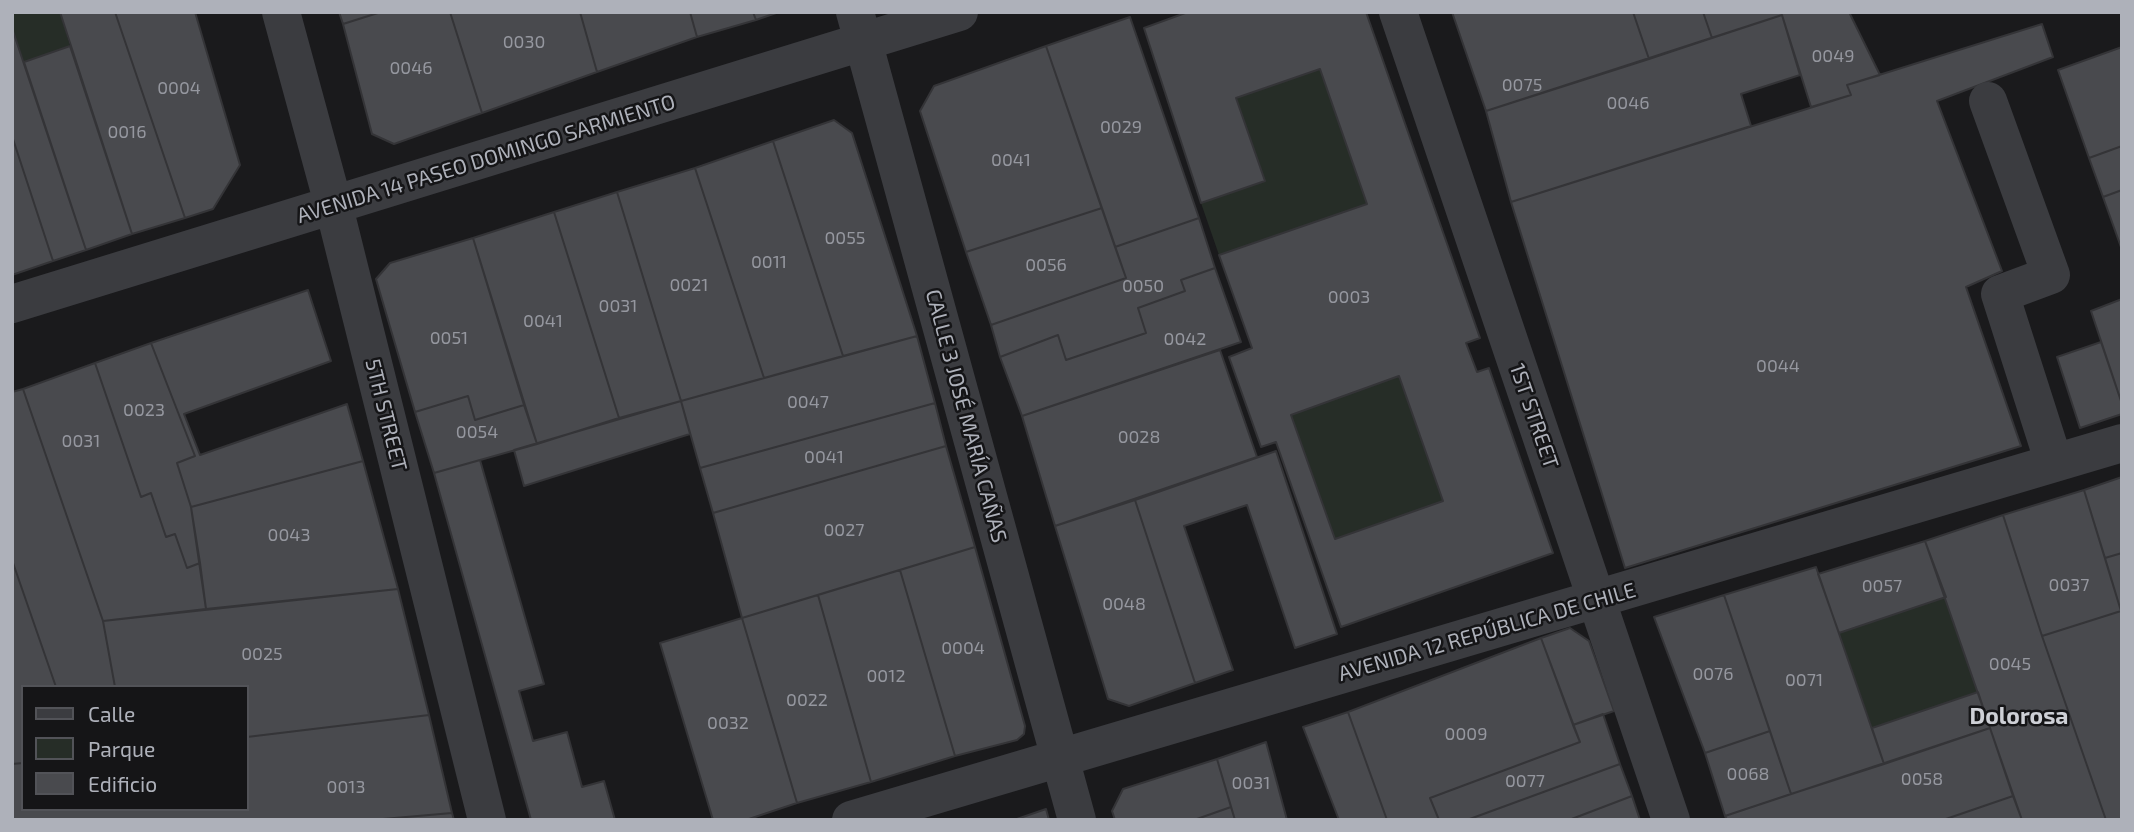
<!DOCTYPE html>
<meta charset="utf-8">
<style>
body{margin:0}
#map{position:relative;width:2134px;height:832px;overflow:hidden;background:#1a1a1c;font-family:"Exo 2",sans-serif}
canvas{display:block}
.frame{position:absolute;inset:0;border:14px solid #aeb1ba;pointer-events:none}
.legend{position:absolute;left:21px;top:685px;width:228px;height:126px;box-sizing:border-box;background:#151517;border:2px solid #525358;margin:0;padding:9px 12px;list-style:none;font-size:21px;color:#aeb1ba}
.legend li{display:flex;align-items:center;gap:14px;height:35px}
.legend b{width:35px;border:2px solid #525358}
</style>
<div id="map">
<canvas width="2134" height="832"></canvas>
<div class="frame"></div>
<ul class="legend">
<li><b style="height:9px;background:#3b3c40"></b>Calle</li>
<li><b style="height:19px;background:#262d27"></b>Parque</li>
<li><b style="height:19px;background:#494a4e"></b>Edificio</li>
</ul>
</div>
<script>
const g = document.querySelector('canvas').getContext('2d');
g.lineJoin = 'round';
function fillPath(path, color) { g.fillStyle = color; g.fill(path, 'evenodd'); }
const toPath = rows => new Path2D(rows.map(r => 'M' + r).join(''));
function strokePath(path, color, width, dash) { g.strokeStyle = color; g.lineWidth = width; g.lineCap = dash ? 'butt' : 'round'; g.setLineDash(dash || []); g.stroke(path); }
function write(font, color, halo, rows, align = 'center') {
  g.font = font + ' "Exo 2",sans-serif'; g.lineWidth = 5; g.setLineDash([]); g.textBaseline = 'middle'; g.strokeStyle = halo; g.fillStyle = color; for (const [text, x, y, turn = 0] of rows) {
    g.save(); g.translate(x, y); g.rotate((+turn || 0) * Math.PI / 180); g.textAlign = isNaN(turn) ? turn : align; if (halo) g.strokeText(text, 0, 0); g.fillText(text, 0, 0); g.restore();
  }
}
const green = toPath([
 [12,12,60,12,70,46,24,62,12,28],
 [1320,69,1367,204,1219,255,1201,203,1265,181,1236,98],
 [1399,376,1443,501,1335,539,1291,415],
 [1946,597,1978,692,1872,728,1839,633]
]);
const building = toPath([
 [60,12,115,12,185,218,132,234,60,12],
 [115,12,195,12,240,165,213,209,185,218,115,12],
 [339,12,381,12,343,24,339,12],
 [381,12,450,12,482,113,394,144,372,134,343,24,381,12],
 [450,12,580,12,597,72,482,113,450,12],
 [580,12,690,12,697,37,597,72,580,12],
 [690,12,753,12,756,20,697,37,690,12],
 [753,12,779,12,756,20,753,12],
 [1188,12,1366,12,1480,338,1466,343,1477,372,1489,368,1553,553,1341,627,1276,442,1261,447,1229,357,1252,348,1219,255,1367,204,1320,69,1236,98,1265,181,1201,203,1144,28,1188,12],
 [1399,376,1443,501,1335,539,1291,415,1399,376],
 [1452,12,1633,12,1649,59,1486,111,1452,12],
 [1633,12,1703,12,1712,38,1649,59,1633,12],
 [1703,12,1849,12,1880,75,1847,85,1851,95,1811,107,1782,15,1712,38,1703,12],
 [1782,15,1800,75,1741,94,1751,126,1511,202,1486,111,1782,15],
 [1130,17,1199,218,1115,247,1046,46,1130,17],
 [2042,24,2053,57,1937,101,2002,271,1966,287,2021,446,1625,568,1511,202,1851,95,1847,85,2042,24],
 [12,28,86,250,53,261,12,136,12,28],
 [70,46,132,234,86,250,24,62,70,46],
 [1046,46,1102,208,966,252,920,111,934,86,1046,46],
 [2122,47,2122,146,2089,158,2058,70,2122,47],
 [834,120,852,133,917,336,843,356,773,141,834,120],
 [12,136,53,261,12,275,12,136],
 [773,141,843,356,764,378,695,168,773,141],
 [2122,146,2122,190,2103,197,2089,158,2122,146],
 [695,168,764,378,681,401,617,192,695,168],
 [2122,190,2122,250,2103,197,2122,190],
 [617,192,681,401,619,418,554,212,617,192],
 [1102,208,1126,278,991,325,966,252,1102,208],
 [554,212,619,418,537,444,473,238,554,212],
 [1199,218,1215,268,1181,280,1185,291,1138,308,1146,333,1066,360,1058,335,1000,357,991,325,1126,278,1115,247,1199,218],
 [473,238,524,405,475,420,468,396,415,412,376,279,390,263,473,238],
 [1215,268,1241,342,1022,416,1000,357,1058,335,1066,360,1146,333,1138,308,1185,291,1181,280,1215,268],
 [308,290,331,361,184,414,200,455,347,404,363,461,191,507,177,463,195,456,151,343,308,290],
 [2122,299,2122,404,2091,311,2122,299],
 [917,336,935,403,700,468,681,401,917,336],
 [2101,342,2122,404,2122,414,2080,428,2057,357,2101,342],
 [151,343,195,456,177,463,191,507,200,563,187,568,175,534,166,537,151,493,141,497,95,363,151,343],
 [1220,350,1257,457,1055,526,1022,416,1220,350],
 [95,363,141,497,151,493,166,537,175,534,187,568,200,563,206,609,103,621,23,389,95,363],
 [23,389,103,621,115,687,56,687,12,560,12,392,23,389],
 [468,396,475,420,524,405,537,444,434,473,415,412,468,396],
 [681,401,690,434,524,486,514,450,681,401],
 [935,403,946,446,713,513,700,468,935,403],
 [946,446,975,547,742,618,713,513,946,446],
 [1276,451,1337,634,1295,648,1247,505,1184,526,1233,670,1195,683,1135,500,1276,451],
 [480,460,544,684,519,691,533,741,567,732,582,787,604,781,615,820,531,820,434,473,480,460],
 [363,461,398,589,206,609,191,507,363,461],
 [2122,477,2122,553,2105,558,2084,490,2122,477],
 [2084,490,2121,611,2042,636,2003,515,2084,490],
 [1135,500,1195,683,1129,706,1108,699,1055,526,1135,500],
 [2003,515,2042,636,2106,820,2022,820,1925,541,2003,515],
 [1925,541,1946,597,1839,633,1818,574,1925,541],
 [975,547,1025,726,1024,734,1017,740,955,756,900,570,975,547],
 [2122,553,2122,611,2121,611,2105,558,2122,553],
 [12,560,56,687,23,687,23,763,12,764,12,560],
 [1816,567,1884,764,1791,794,1724,595,1816,567],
 [900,570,955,756,871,782,818,595,900,570],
 [398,589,429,715,247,737,247,687,115,687,103,621,398,589],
 [818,595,871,782,797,803,742,618,818,595],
 [1724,595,1770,731,1705,753,1654,617,1724,595],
 [2121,611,2122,820,2106,820,2042,636,2121,611],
 [742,618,797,803,746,820,713,820,660,643,742,618],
 [1570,628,1589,641,1614,711,1573,725,1541,638,1570,628],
 [1541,638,1580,742,1430,798,1439,820,1387,820,1348,712,1541,638],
 [1978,692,1990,728,1884,764,1872,728,1978,692],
 [1348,712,1387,820,1339,820,1303,727,1348,712],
 [1603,714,1620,764,1467,820,1439,820,1430,798,1580,742,1573,725,1603,714],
 [429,715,452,813,372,820,12,820,12,764,23,763,23,809,247,809,247,737,429,715],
 [1990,728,2013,796,1943,820,1727,820,1725,816,1990,728],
 [1770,731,1791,794,1725,816,1705,753,1770,731],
 [1266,742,1287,820,1235,820,1217,759,1266,742],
 [1217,759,1231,807,1194,820,1115,820,1112,811,1123,789,1217,759],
 [1620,764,1632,796,1569,820,1467,820,1620,764],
 [1632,796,1640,820,1569,820,1632,796],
 [2013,796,2022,820,1943,820,2013,796],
 [1231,807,1235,820,1194,820,1231,807],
 [1046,809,1049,820,1014,820,1046,809],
 [452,813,454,820,383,819,452,813]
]);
const minor = toPath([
 [281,12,334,207,487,820],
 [855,12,1077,820],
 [1398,12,1671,820],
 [1988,101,2051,275,2000,294,2054,463],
 [12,304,959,12],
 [851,820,2122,443]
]);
const numberNames = [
 ["0030",524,42],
 ["0049",1833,56],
 ["0046",411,68],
 ["0075",1522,85],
 ["0004",179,88],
 ["0046",1628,103],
 ["0029",1121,127],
 ["0016",127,132],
 ["0041",1011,160],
 ["0055",845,238],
 ["0011",769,262],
 ["0056",1046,265],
 ["0021",689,285],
 ["0050",1143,286],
 ["0003",1349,297],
 ["0031",618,306],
 ["0041",543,321],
 ["0051",449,338],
 ["0042",1185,339],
 ["0044",1778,366],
 ["0047",808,402],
 ["0023",144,410],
 ["0054",477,432],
 ["0028",1139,437],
 ["0031",81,441],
 ["0041",824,457],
 ["0027",844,530],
 ["0043",289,535],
 ["0037",2069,585],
 ["0057",1882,586],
 ["0048",1124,604],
 ["0004",963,648],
 ["0025",262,654],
 ["0045",2010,664],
 ["0076",1713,674],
 ["0012",886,676],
 ["0071",1804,680],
 ["0022",807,700],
 ["0032",728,723],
 ["0009",1466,734],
 ["0068",1748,774],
 ["0058",1922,779],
 ["0077",1525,781],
 ["0031",1251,783],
 ["0013",346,787]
];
const streetNames = [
 ["AVENIDA 14 PASEO DOMINGO SARMIENTO",486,159,-17],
 ["5TH STREET",386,415,76],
 ["CALLE 3 JOSÉ MARÍA CAÑAS",966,416,75],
 ["1ST STREET",1534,416,71],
 ["AVENIDA 12 REPÚBLICA DE CHILE",1487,632,-16]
];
const neighbourhoodNames = [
 ["Dolorosa",2019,716]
];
fillPath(green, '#262d27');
fillPath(building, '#494a4e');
strokePath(building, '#343437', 2);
strokePath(minor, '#3b3c40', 38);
write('18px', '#95979f', null, numberNames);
write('21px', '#aeb1ba', '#151517', streetNames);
write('bold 23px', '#ced0d6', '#151517', neighbourhoodNames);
</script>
